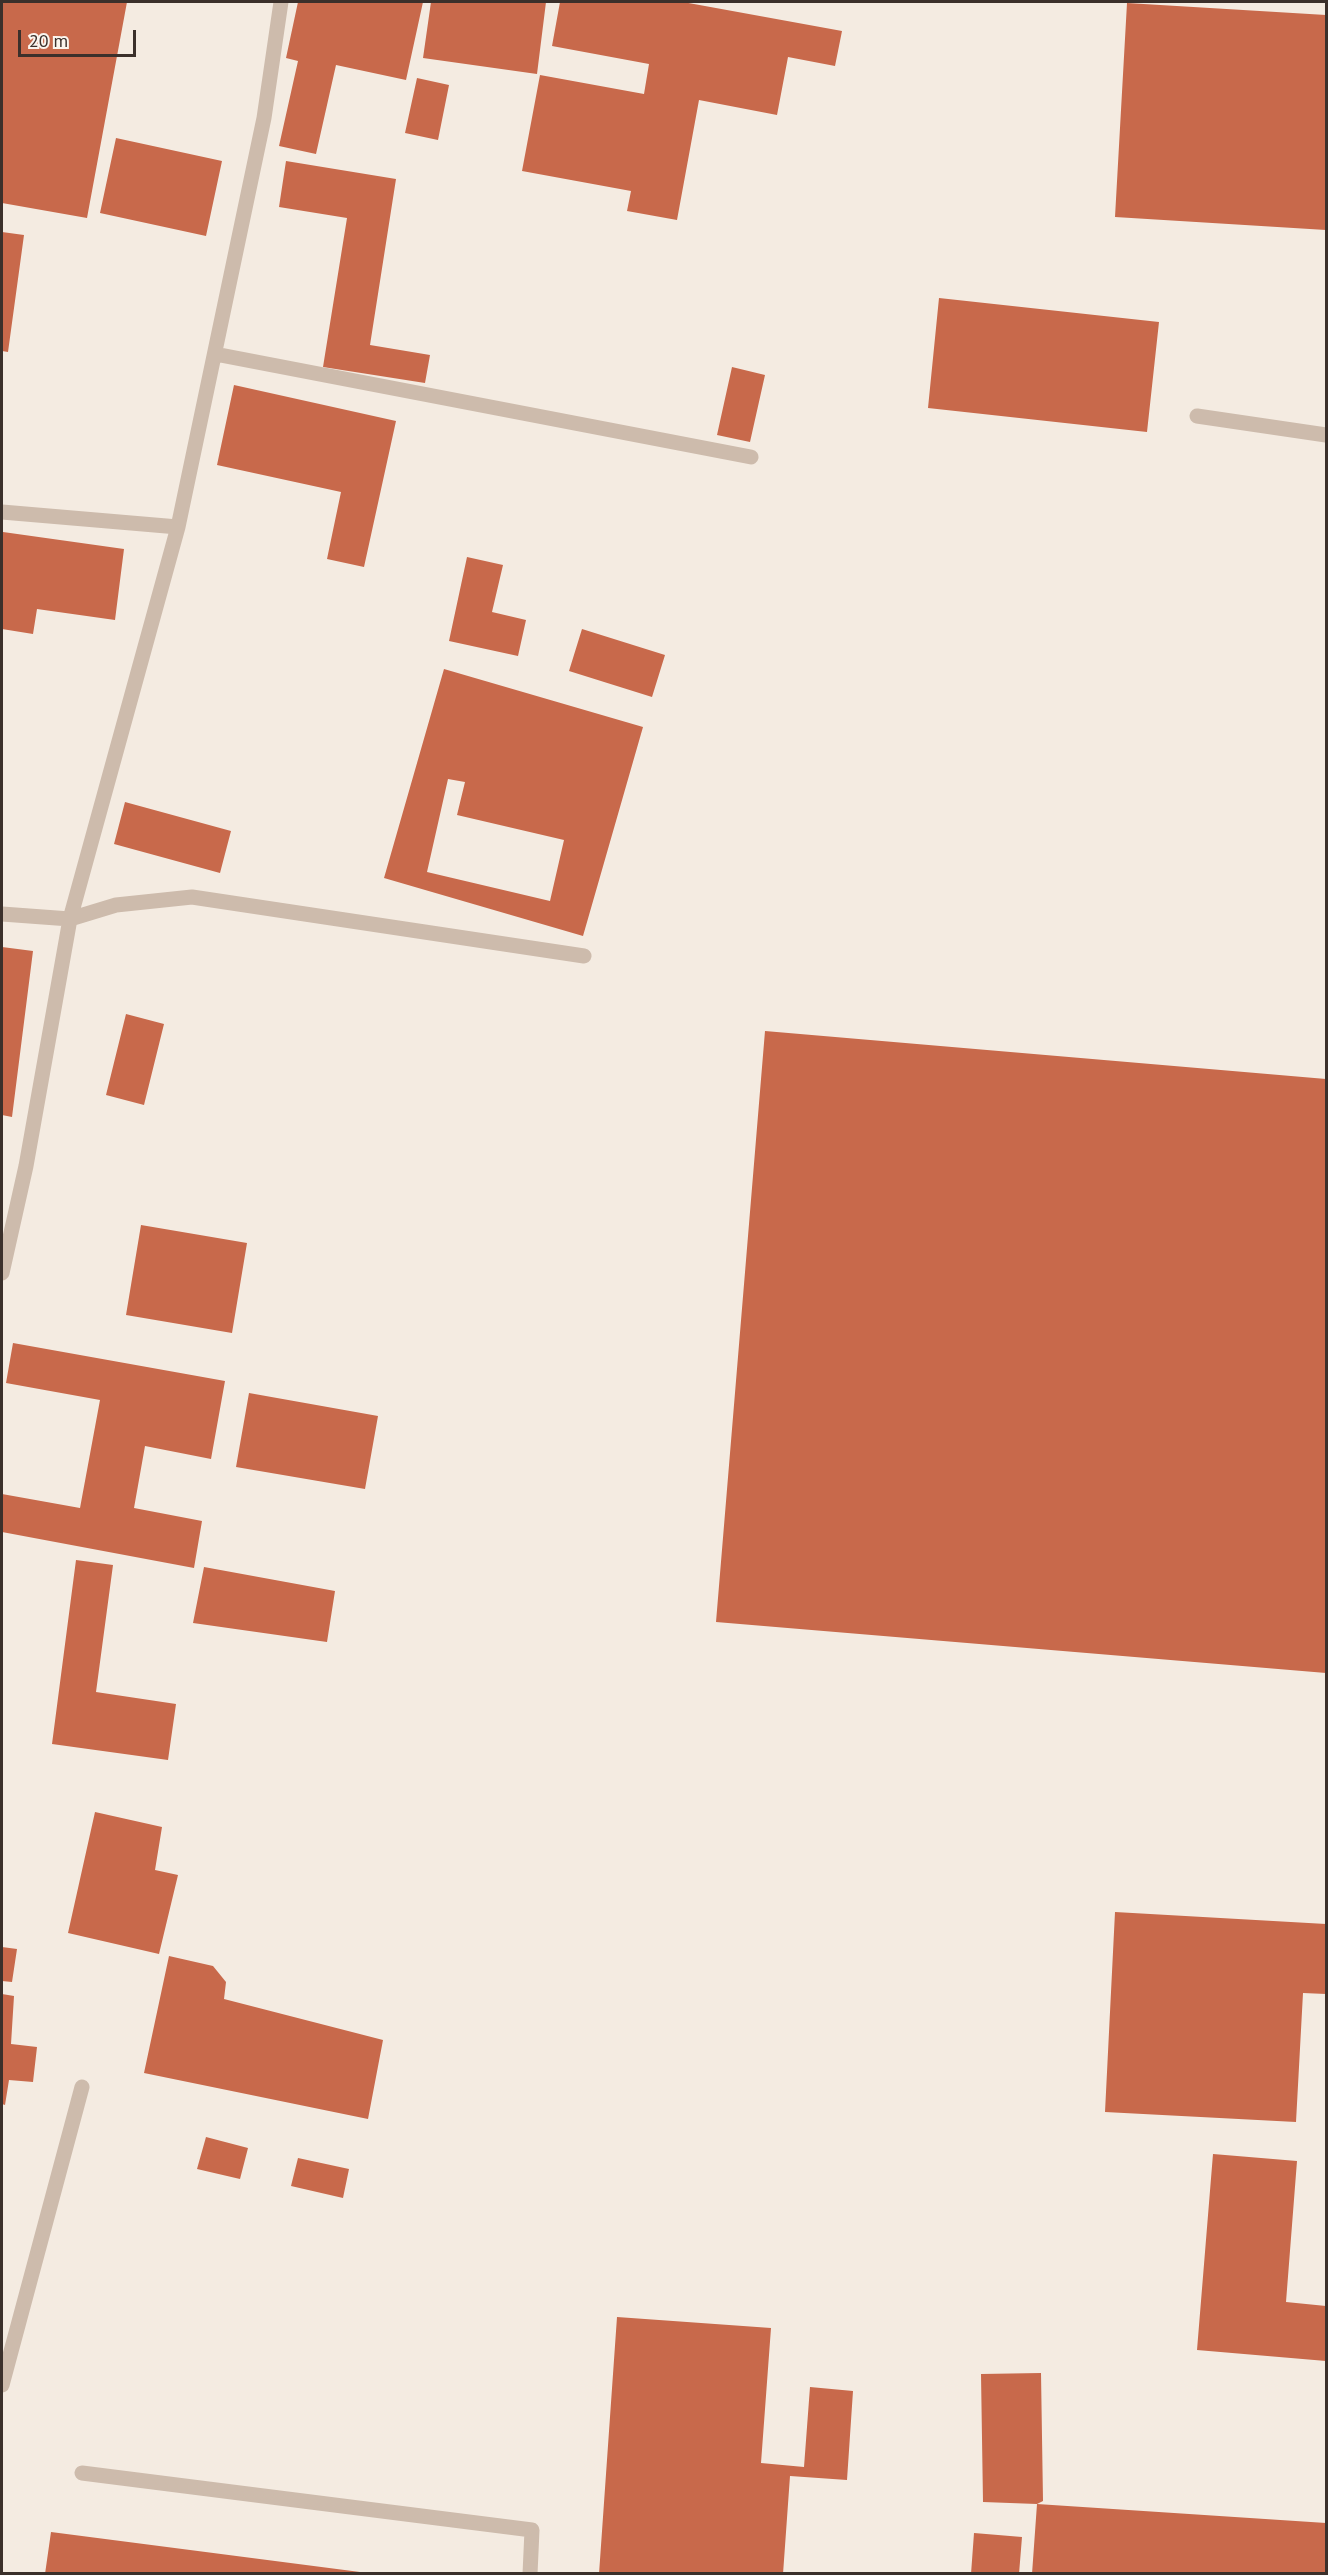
<!DOCTYPE html>
<style>
body{margin:0}
#map{position:relative;width:1328px;height:2575px;overflow:hidden;background:#f4ebe1;font-family:"PT Sans",sans-serif}
canvas{display:block}
.frame{position:absolute;inset:0;border:3px solid #3b302b;pointer-events:none}
.scale{position:absolute;left:18px;top:30px;width:118px;height:27px;box-sizing:border-box;border:3px solid #3b302b;border-top:0;padding-left:8px;font-size:18px;line-height:21px;white-space:nowrap;color:#3b302b;-webkit-text-stroke:4px #fbf5ee;paint-order:stroke}
</style>
<div id="map">
<canvas width="1328" height="2575"></canvas>
<div class="frame"></div>
<div class="scale">20 m</div>
</div>
<script>
const g = document.querySelector('canvas').getContext('2d');
g.lineJoin = 'round';
function fillPath(path, color) { g.fillStyle = color; g.fill(path, 'evenodd'); }
const toPath = rows => new Path2D(rows.map(r => 'M' + r).join(''));
function strokePath(path, color, width, dash) { g.strokeStyle = color; g.lineWidth = width; g.lineCap = dash ? 'butt' : 'round'; g.setLineDash(dash || []); g.stroke(path); }
const building = toPath([
 [2,2,127,2,87,218,2,203],
 [298,2,423,2,406,80,336,65,316,154,279,146,298,61,286,58],
 [431,2,546,2,537,74,423,58],
 [560,2,683,2,842,31,835,66,788,57,777,115,699,100,677,220,627,211,631,191,522,171,540,75,644,94,649,64,552,46],
 [1127,3,1326,15,1326,230,1115,217],
 [417,78,449,85,438,140,405,133],
 [116,138,222,161,206,236,100,213],
 [286,161,396,179,370,345,430,355,425,383,323,367,347,218,279,207],
 [2,232,24,235,8,352,2,351],
 [939,298,1159,322,1147,432,928,408],
 [732,367,765,375,750,442,717,435],
 [234,385,396,421,364,567,327,559,341,492,217,465],
 [3,532,124,549,115,620,37,609,33,634,2,629],
 [467,557,503,565,492,612,526,620,518,656,449,641],
 [582,629,665,655,652,697,569,671],
 [444,669,643,727,583,936,384,878],
 [448,779,465,782,457,815,564,840,550,901,427,872],
 [125,802,231,831,220,873,114,844],
 [2,947,33,951,12,1117,2,1115],
 [126,1014,164,1024,144,1105,106,1095],
 [765,1031,1326,1079,1326,1673,716,1622],
 [141,1225,247,1243,232,1333,126,1315],
 [13,1343,225,1381,211,1459,145,1446,134,1508,202,1521,194,1568,2,1532,2,1494,80,1508,100,1400,6,1383],
 [249,1393,378,1416,365,1489,236,1467],
 [76,1560,113,1565,96,1692,176,1704,168,1760,52,1744],
 [204,1567,335,1591,327,1642,193,1623],
 [95,1812,162,1827,155,1870,178,1875,159,1954,68,1933],
 [1115,1912,1326,1924,1326,1994,1303,1993,1296,2122,1105,2112],
 [2,1947,17,1949,12,1982,2,1981],
 [169,1956,213,1966,226,1982,224,1999,383,2040,368,2119,144,2073],
 [2,1994,14,1996,11,2044,37,2047,33,2082,9,2080,5,2105,2,2104],
 [206,2137,248,2148,240,2179,197,2169],
 [1213,2154,1297,2161,1286,2302,1326,2306,1326,2361,1197,2350],
 [298,2158,349,2169,343,2198,291,2186],
 [617,2317,771,2328,761,2463,804,2467,810,2387,853,2391,847,2480,790,2476,783,2574,599,2574],
 [1041,2373,1043,2501,1037,2504,983,2502,981,2374],
 [1037,2504,1326,2523,1326,2574,1032,2574],
 [51,2532,360,2572,360,2574,45,2574],
 [974,2533,1022,2537,1019,2574,971,2574]
]);
const lane = toPath([
 [215,354,751,457],
 [1197,416,1326,435],
 [2,512,178,527],
 [2,914,70,919,116,905,192,897,584,956],
 [2,1273,26,1166,70,919,178,527,264,118,281,2],
 [2,2385,82,2087],
 [82,2473,532,2530,530,2574]
]);
fillPath(building, '#c8694b');
strokePath(lane, '#cdbbac', 15);
</script>
